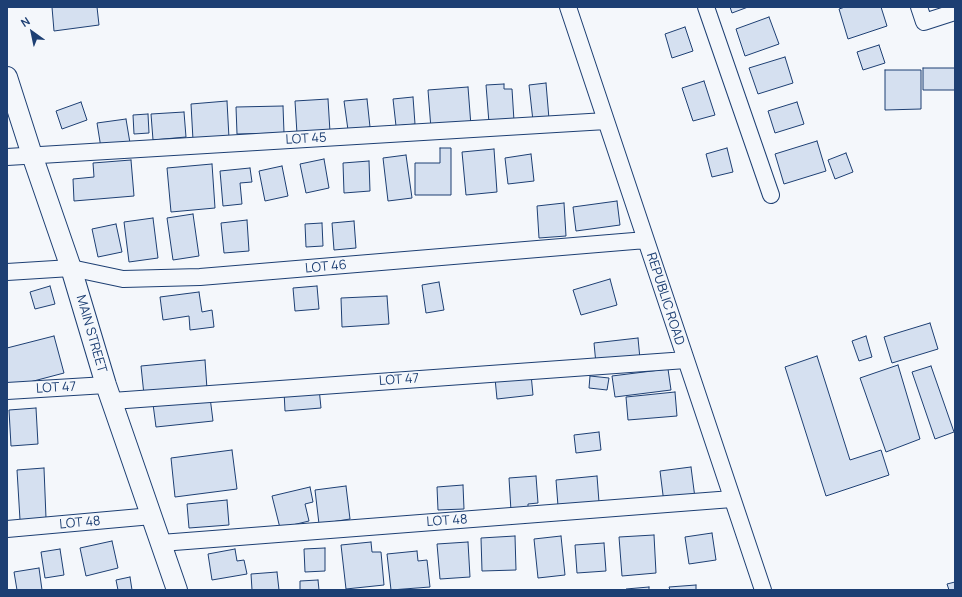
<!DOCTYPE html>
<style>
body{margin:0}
#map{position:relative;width:962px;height:597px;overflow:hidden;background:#f4f7fb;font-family:Manrope,sans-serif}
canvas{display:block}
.frame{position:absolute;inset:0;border:8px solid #1d3f73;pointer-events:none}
.north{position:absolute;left:12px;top:12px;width:40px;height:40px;-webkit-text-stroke:3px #f4f7fb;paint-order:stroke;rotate:327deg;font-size:11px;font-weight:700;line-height:16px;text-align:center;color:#1d3f73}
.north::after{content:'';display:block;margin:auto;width:14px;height:18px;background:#1d3f73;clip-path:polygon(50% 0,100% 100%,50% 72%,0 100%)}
</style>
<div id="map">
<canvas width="962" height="597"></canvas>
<div class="frame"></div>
<div class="north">N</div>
</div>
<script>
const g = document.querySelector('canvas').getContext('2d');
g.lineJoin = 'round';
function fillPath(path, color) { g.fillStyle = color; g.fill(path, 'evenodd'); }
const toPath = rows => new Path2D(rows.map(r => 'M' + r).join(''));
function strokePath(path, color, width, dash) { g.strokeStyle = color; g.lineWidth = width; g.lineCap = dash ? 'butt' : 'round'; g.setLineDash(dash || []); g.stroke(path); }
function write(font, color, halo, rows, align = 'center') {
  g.font = font + ' Manrope,sans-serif'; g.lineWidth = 3; g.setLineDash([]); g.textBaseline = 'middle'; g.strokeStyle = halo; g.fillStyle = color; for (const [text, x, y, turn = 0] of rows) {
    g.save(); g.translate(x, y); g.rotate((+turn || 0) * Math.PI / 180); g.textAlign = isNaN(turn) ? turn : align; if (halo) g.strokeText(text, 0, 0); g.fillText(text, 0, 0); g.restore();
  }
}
const building = toPath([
 [52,7,97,7,99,25,54,31,52,7],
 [730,7,748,7,732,13,730,7],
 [845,7,881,7,887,26,848,39,839,9,845,7],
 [769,17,779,44,745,56,736,29,769,17],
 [685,27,693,51,672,58,665,34,685,27],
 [879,45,885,63,863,70,857,52,879,45],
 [785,57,793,83,758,94,749,68,785,57],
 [923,68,955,68,955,90,923,90,923,68],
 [885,70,921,70,921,109,885,110,885,70],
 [704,81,715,115,693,121,682,88,704,81],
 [546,83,549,119,533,121,529,85,546,83],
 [504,84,504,89,512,89,514,121,489,123,486,85,504,84],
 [468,87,471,126,431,129,428,90,468,87],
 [413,97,415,124,396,126,393,99,413,97],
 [328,99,330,132,297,134,295,101,328,99],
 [367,99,370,127,348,130,344,101,367,99],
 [227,101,229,138,193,140,191,104,227,101],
 [81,102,87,120,62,129,56,111,81,102],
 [797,102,804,124,775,133,768,111,797,102],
 [283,106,284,133,237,134,236,107,283,106],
 [184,112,186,137,153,140,151,114,184,112],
 [148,114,149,133,134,134,133,115,148,114],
 [126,119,130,143,101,148,97,123,126,119],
 [817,141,826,171,784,184,775,154,817,141],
 [440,148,451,148,451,195,415,195,415,163,440,163,440,148],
 [727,148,733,172,712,177,706,154,727,148],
 [494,149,497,192,466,195,462,152,494,149],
 [846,153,853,172,835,179,828,160,846,153],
 [531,154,534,181,508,184,505,158,531,154],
 [406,155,412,198,388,201,383,158,406,155],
 [324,159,329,188,306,193,300,164,324,159],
 [131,160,134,196,74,201,73,179,94,177,93,163,131,160],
 [369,161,370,191,344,193,343,163,369,161],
 [212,164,215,208,171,212,167,168,212,164],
 [282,166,288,196,265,201,259,171,282,166],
 [250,168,252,182,240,183,242,204,223,206,220,171,250,168],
 [617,201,620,225,576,231,573,207,617,201],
 [564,203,566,236,539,238,537,206,564,203],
 [193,214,199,256,173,260,167,218,193,214],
 [153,218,158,258,129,262,124,222,153,218],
 [247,220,249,251,224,253,221,223,247,220],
 [354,221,356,248,334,250,332,223,354,221],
 [322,223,323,246,306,247,305,224,322,223],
 [116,224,122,252,98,257,92,229,116,224],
 [610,279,617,305,581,315,573,290,610,279],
 [439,282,444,310,426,313,422,285,439,282],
 [50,286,55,304,35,309,30,292,50,286],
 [317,286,319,309,295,311,293,288,317,286],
 [199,292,202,312,212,310,214,327,190,330,189,316,163,320,160,297,199,292],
 [387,296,389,324,342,327,341,298,387,296],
 [930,323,938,349,892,363,884,337,930,323],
 [54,336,64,373,7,388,7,348,54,336],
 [866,336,872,357,859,361,852,341,866,336],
 [638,338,640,359,596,364,594,343,638,338],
 [817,356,850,460,881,450,889,475,826,496,785,367,817,356],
 [205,360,207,389,144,395,141,366,205,360],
 [898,365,920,439,886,452,860,378,898,365],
 [931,366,954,432,935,439,912,372,931,366],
 [668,369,671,390,615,397,612,376,668,369],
 [531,374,533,395,497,399,495,378,531,374],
 [590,376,609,378,607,390,589,388,590,376],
 [319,388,321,408,285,411,284,391,319,388],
 [675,392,677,416,628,420,626,397,675,392],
 [210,397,213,421,156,427,153,404,210,397],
 [36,408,38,444,11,446,9,410,36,408],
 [599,432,601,450,576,453,574,435,599,432],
 [232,450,237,489,175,497,171,458,232,450],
 [691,467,695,498,664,503,660,471,691,467],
 [44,468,46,518,20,520,17,470,44,468],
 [536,476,538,503,528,504,528,509,511,511,509,478,536,476],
 [597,476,599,502,558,506,556,480,597,476],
 [463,485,464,509,438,510,437,487,463,485],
 [346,486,350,519,319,524,315,490,346,486],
 [310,487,313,502,305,504,309,521,280,528,272,496,310,487],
 [227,500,229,525,189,528,187,504,227,500],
 [712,533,716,560,689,564,685,537,712,533],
 [654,535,656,573,622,576,619,537,654,535],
 [515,536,516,570,482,571,481,538,515,536],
 [561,536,565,575,538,578,534,539,561,536],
 [112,541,118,568,86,576,80,548,112,541],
 [371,542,372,552,381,552,384,585,346,589,341,545,371,542],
 [468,542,470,577,440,579,437,544,468,542],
 [604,543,606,571,577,573,575,545,604,543],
 [325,548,325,571,305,572,304,549,325,548],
 [60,549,64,575,45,578,41,552,60,549],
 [235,549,237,561,244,560,247,574,212,580,208,554,235,549],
 [417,551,418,561,427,560,430,587,391,590,387,554,417,551],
 [39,568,42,590,17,590,14,572,39,568],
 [277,572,279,590,252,590,251,574,277,572],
 [130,577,132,590,118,590,116,580,130,577],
 [318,580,319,590,300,590,300,581,318,580],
 [955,582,955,590,949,590,947,584,955,582],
 [696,585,696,590,670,590,669,587,696,585],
 [649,587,649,590,626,590,626,589,649,587]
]);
const minor = toPath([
 [568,7,763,590],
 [706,7,771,195],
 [919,7,924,22,955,12],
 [7,157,606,121],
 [7,272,71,268,123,279,200,277,646,240],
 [7,391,106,385],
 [112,401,686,360],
 [7,529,152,516],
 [161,543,732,499]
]);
const tertiary = toPath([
 [7,77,32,155,71,268,106,385,177,590]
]);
const streetNames = [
 ["LOT 45",306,139,-3],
 ["LOT 46",326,267,-5],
 ["REPUBLIC ROAD",665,299,72],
 ["MAIN STREET",91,334,74],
 ["LOT 47",399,380,-4],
 ["LOT 47",56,388,-3],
 ["LOT 48",447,521,-4],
 ["LOT 48",80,523,-5]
];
fillPath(building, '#d5e0f0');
strokePath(building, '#1d3f73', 1);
strokePath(minor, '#1d3f73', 18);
strokePath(tertiary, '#1d3f73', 22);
strokePath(minor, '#f4f7fb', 16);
strokePath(tertiary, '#f4f7fb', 20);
write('13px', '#1d3f73', '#f4f7fb', streetNames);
</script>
